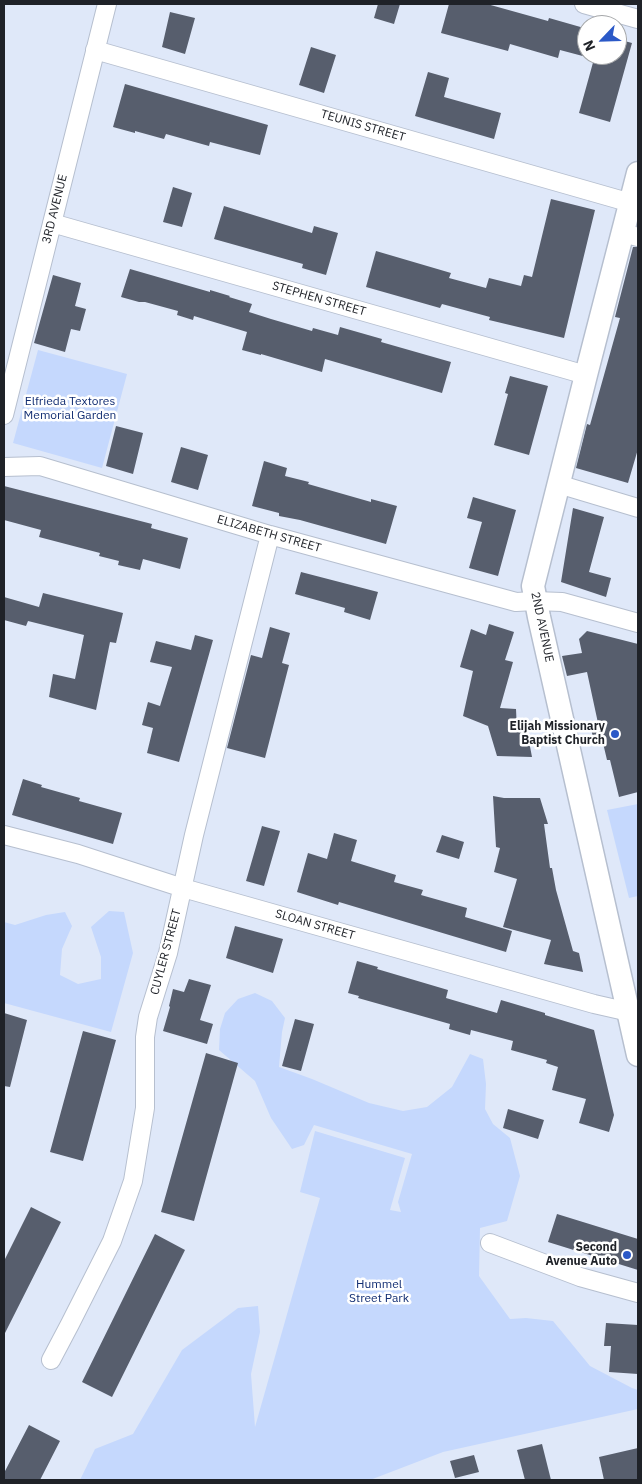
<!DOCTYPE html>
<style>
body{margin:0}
#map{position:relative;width:642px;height:1484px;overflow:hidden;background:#dfe8f9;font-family:"IBM Plex Sans",sans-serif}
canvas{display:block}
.frame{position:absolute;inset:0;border:5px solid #1f2228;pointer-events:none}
.north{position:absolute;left:577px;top:15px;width:50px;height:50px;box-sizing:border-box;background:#fff;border:1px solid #a5a7a9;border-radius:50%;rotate:246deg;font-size:14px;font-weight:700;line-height:20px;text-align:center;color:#1f2228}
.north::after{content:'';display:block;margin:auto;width:18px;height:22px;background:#2b59c7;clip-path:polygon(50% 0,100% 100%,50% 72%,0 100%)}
</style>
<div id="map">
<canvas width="642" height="1484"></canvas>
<div class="frame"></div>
<div class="north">N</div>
</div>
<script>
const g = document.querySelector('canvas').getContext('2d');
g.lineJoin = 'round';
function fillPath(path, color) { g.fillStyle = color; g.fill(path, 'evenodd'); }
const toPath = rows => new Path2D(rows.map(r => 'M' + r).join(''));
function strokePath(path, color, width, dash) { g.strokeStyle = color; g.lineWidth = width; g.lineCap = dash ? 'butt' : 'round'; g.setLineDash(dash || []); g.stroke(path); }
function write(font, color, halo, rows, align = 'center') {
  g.font = font + ' "IBM Plex Sans",sans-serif'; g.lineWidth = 5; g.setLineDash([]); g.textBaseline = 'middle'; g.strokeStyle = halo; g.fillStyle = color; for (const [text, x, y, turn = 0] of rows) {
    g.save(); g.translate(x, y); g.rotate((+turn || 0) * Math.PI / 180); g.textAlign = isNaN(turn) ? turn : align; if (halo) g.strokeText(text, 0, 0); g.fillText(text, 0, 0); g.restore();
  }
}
const green = toPath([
 [38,350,127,374,102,468,13,443],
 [638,804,638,896,629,898,607,810],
 [109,911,124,912,133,953,111,1032,4,1003,4,922,15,925,46,915,65,912,72,926,62,949,60,975,78,984,101,979,101,957,91,927],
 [255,993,272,1001,285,1018,282,1032,279,1067,312,1079,369,1103,403,1111,427,1107,452,1087,470,1054,483,1059,486,1084,485,1109,493,1124,510,1138,520,1176,507,1221,480,1228,479,1276,510,1319,526,1318,553,1321,590,1366,632,1388,638,1390,638,1409,443,1452,370,1480,80,1480,95,1449,133,1434,182,1350,238,1308,258,1306,260,1332,251,1374,255,1427,320,1198,300,1192,315,1131,405,1158,390,1210,401,1212,398,1202,412,1154,314,1125,304,1145,292,1149,271,1118,255,1081,219,1050,220,1029,225,1013,238,999]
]);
const building = toPath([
 [378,4,400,4,394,24,374,18],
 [449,4,487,4,548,21,549,18,584,28,587,30,587,55,617,55,617,39,632,43,610,122,579,113,594,59,560,50,558,58,510,44,508,51,441,33],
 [170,12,195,18,185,54,162,47],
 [311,47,336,55,324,93,299,85],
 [428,72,449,78,444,97,501,113,494,139,415,116],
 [125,84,268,125,260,155,210,142,209,146,166,134,164,139,135,131,135,133,113,127],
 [173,187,192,193,182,227,163,222],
 [551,199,595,210,564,338,489,320,490,317,442,304,440,308,366,287,376,251,451,273,449,278,486,288,489,278,521,286,524,275,532,277],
 [224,206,312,233,314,226,338,233,326,275,302,268,303,264,214,239],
 [633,247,638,247,638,449,628,483,576,468,587,424,590,425,620,318,615,317],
 [130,269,210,292,210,290,230,296,229,297,252,304,249,312,271,319,312,331,313,328,338,335,340,327,382,339,381,342,451,362,442,393,325,359,322,372,261,354,261,355,242,350,247,332,194,316,193,320,177,315,178,311,145,302,139,302,121,297],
 [53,275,81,283,75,306,86,309,80,331,71,329,65,352,34,343],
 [510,376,548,386,529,455,494,445,508,394,505,393],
 [116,426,143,433,133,474,106,466],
 [181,447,208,455,198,490,171,482],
 [264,461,287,468,285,476,309,482,308,484,371,502,371,499,397,506,386,544,300,520,279,516,279,513,252,506],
 [4,486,152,524,151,528,188,538,180,569,143,559,140,570,118,565,119,561,99,556,100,553,39,537,41,530,4,520],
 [473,497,516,510,498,576,469,568,482,522,467,518],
 [573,508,604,517,589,572,611,578,606,597,561,582],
 [301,572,378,592,370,620,344,612,345,608,295,594],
 [43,593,123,613,116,643,110,642,96,710,49,697,53,674,75,679,84,635,28,621,26,626,4,620,4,597,39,607],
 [489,624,514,632,505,660,513,662,500,708,516,709,517,731,527,731,532,757,497,756,488,726,463,716,473,671,460,667,471,629,486,635],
 [270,627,290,633,282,663,289,665,265,758,227,748,251,655,262,658],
 [587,631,638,644,638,792,619,797,610,760,607,760,603,743,595,745,590,725,598,723,587,672,567,676,562,656,582,653,579,639],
 [195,635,213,640,179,762,147,753,153,728,142,725,148,702,160,706,172,667,150,662,156,641,191,650],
 [23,779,42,785,41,787,80,798,79,801,122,813,113,844,12,815],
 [493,796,504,798,540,798,548,824,544,824,550,868,552,868,556,890,573,951,579,953,583,972,544,964,551,940,503,927,517,879,494,872,500,848,496,847],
 [262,826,280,831,264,886,246,881],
 [334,833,357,840,351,861,396,875,394,882,423,890,421,895,467,908,465,917,512,931,506,952,339,902,338,905,297,892,308,853,327,859],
 [442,835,464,842,459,859,436,852],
 [235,926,283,939,273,973,226,958],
 [357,961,378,967,377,969,448,990,446,998,497,1013,501,1000,545,1013,545,1015,594,1030,614,1115,609,1132,579,1123,586,1099,552,1090,558,1067,546,1063,547,1060,511,1050,513,1041,471,1030,470,1035,449,1029,450,1024,358,998,359,996,348,993],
 [189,979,211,985,200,1020,213,1024,207,1044,163,1031,170,1007,169,1006,173,989,184,992],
 [4,1013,27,1020,10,1087,4,1086],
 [295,1019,314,1024,301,1071,282,1066],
 [83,1031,116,1040,83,1161,50,1152],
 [206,1053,238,1063,194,1221,161,1212],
 [508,1109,544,1120,538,1139,503,1128],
 [31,1207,61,1222,4,1335,4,1261],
 [557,1214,638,1239,638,1270,548,1242],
 [155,1234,185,1250,112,1397,82,1382],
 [606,1323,638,1325,638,1374,609,1372,611,1346,604,1346],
 [29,1425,60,1441,40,1480,4,1480,4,1473],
 [542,1444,551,1480,525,1480,517,1450],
 [638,1448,638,1480,604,1480,599,1457],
 [474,1455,479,1472,455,1478,450,1461]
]);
const minor = toPath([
 [584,4,638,19],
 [95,50,631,203],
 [52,223,586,375],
 [623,233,638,237],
 [4,415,107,4],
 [4,467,40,466,270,535,516,602,535,601,562,602,638,623],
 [558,484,638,508],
 [4,835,78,854,183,888,594,1004,638,1014],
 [490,1243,580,1277,638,1293],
 [51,1360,70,1324,112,1241,133,1181,145,1108,145,1037,148,1017,168,953,194,835,270,535]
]);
const tertiary = toPath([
 [638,173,586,375,533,586,539,617,638,1055]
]);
const markers = [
 [615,734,5,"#2b59c7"],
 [627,1255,5,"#2b59c7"]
];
const streetNames = [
 ["TEUNIS STREET",363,126,16],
 ["3RD AVENUE",55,209,-76],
 ["STEPHEN STREET",319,299,16],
 ["ELIZABETH STREET",269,534,16],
 ["2ND AVENUE",542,627,78],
 ["SLOAN STREET",315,925,16],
 ["CUYLER STREET",166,952,-75]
];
const parkNames = [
 ["Elfrieda Textores",70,402],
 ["Memorial Garden",70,416],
 ["Hummel",379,1285],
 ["Street Park",379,1299]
];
const poiNames = [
 ["Elijah Missionary",605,727],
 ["Baptist Church",605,741],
 ["Second",617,1248],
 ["Avenue Auto",617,1262]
];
fillPath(green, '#c5d8fd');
fillPath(building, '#575e6d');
strokePath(minor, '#b6bfcf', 20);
strokePath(tertiary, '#b6bfcf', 25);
strokePath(minor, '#fff', 18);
strokePath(tertiary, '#fff', 22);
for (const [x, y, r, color] of markers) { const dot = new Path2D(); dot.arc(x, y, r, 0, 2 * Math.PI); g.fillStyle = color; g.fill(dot); strokePath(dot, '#fff', 2); }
write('12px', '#1f2228', '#fff', streetNames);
write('12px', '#112d72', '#fff', parkNames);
write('bold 12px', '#1f2228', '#fff', poiNames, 'right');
</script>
